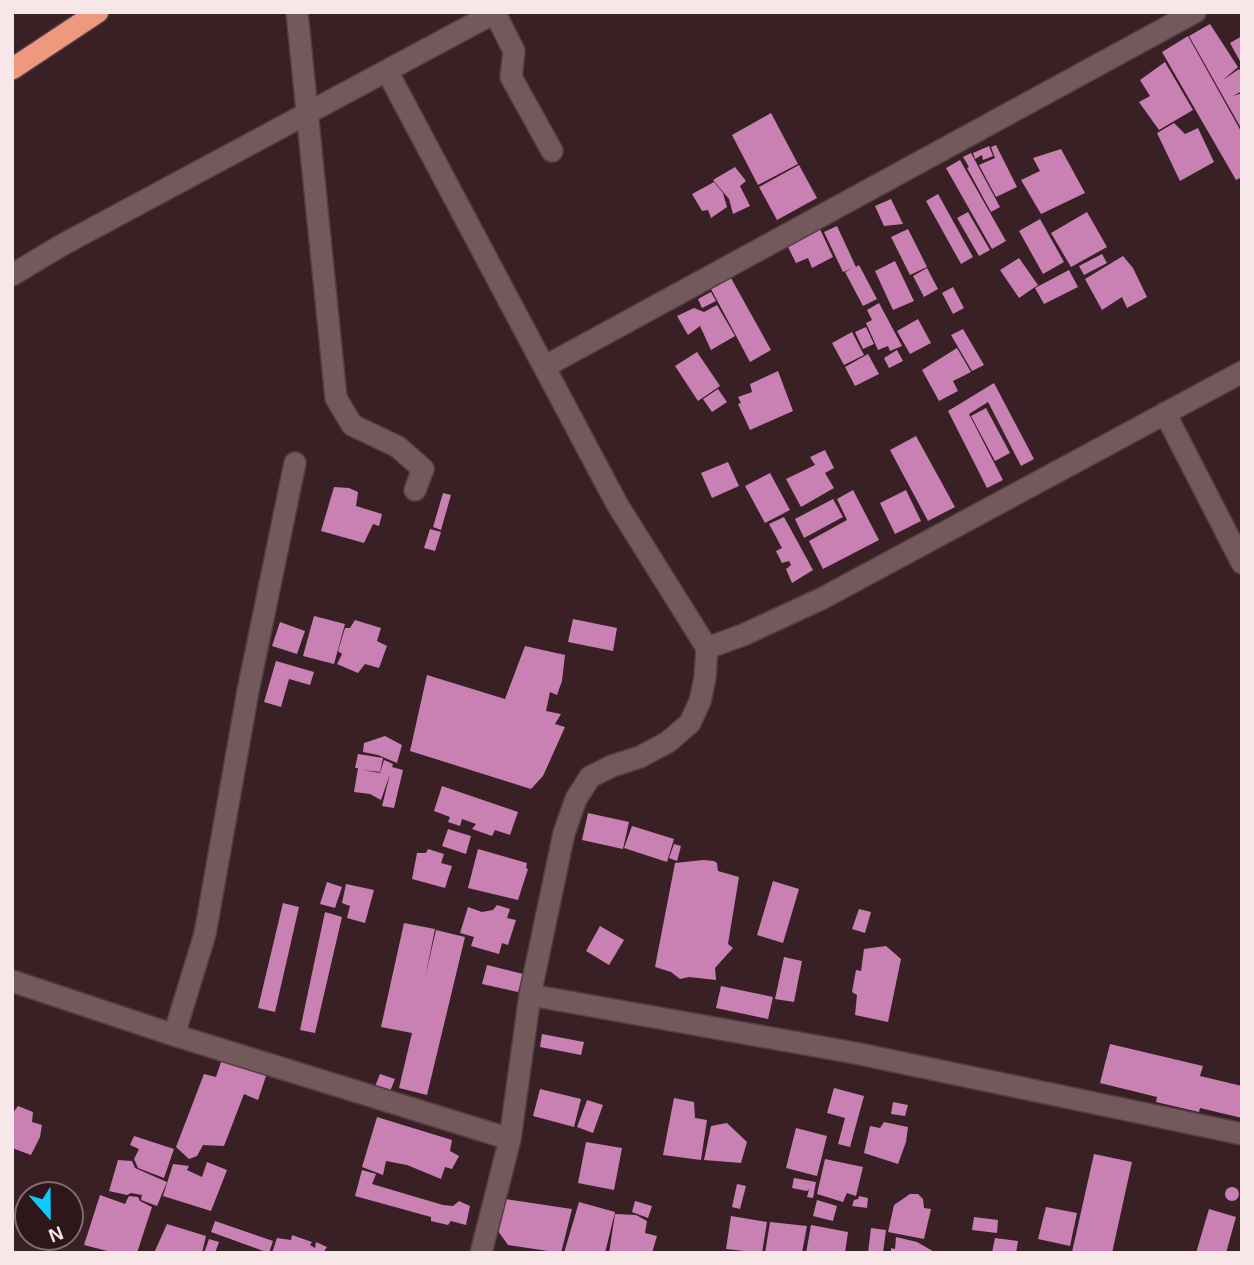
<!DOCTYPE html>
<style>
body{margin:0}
#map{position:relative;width:1254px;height:1265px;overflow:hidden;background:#382025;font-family:Helvetica,sans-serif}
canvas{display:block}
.frame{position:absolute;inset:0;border:14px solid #f8e7e9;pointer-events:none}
.north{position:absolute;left:14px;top:1181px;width:70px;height:70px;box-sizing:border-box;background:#2e171b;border:2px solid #7f6a6d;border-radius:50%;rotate:159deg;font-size:19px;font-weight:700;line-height:28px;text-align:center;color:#f8e7e9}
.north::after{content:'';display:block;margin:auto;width:24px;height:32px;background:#10cafa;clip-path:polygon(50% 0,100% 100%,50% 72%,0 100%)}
</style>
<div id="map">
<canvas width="1254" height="1265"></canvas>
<div class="frame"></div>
<div class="north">N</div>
</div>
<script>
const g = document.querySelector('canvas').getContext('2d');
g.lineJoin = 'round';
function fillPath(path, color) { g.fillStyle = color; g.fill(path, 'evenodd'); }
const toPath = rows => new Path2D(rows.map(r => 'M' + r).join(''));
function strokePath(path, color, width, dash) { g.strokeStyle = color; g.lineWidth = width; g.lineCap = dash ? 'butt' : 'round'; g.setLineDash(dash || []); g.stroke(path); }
const building = toPath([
 [1210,24,1238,67,1223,80,1239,69,1242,73,1242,91,1233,96,1242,93,1242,130,1189,36],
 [1188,36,1242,133,1242,177,1236,180,1162,52],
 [1242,36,1242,65,1230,43],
 [1165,62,1193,110,1159,130,1139,102,1150,96,1140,80],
 [771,113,798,164,758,185,732,135],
 [1174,123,1185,134,1198,128,1214,162,1180,181,1157,133],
 [996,145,1017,187,996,197,979,165,995,158,991,147],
 [989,146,993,156,983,160,982,155,975,159,973,153],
 [1061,149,1085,193,1041,214,1021,180,1040,171,1033,158],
 [971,153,1000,207,991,212,967,168,969,167,963,157],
 [960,160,1006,241,992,249,946,168],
 [799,165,817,198,777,220,759,187],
 [735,167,746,181,740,186,750,206,733,214,729,199,713,180],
 [714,182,723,193,727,207,711,218,708,210,702,211,692,194],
 [938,194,973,257,961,264,926,201],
 [891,199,903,224,884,226,875,206],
 [968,212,990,250,979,256,957,218],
 [1087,212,1107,247,1071,267,1051,233],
 [1040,219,1064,262,1043,274,1019,231],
 [837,226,856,267,859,265,877,299,863,306,845,272,853,268,843,272,824,232],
 [819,227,833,257,812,268,808,258,796,263,787,245],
 [908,229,927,267,910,275,891,237],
 [1102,254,1107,263,1084,275,1079,266],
 [1123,256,1133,268,1147,297,1127,308,1122,297,1102,310,1085,279],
 [1019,258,1038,285,1019,298,1000,270],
 [895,261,914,301,893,310,875,271],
 [927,268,938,289,924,297,913,276],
 [1069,270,1078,287,1044,304,1035,288],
 [731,278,771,350,750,362,711,289],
 [953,287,964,308,953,314,942,293],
 [711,292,716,301,702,308,698,299],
 [879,303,902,346,890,351,888,346,878,350,866,323,872,320,867,310],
 [717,305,735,336,711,350,700,326,688,335,677,316,694,308,704,312],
 [918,319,931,343,910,354,897,331],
 [866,327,874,344,863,349,855,332],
 [963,329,984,365,972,371,951,335],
 [852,332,864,355,844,365,832,343],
 [957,348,971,372,953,381,958,391,939,401,922,370],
 [897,350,903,361,889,368,884,358],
 [697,352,720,386,698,401,675,366],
 [868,354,879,374,855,386,845,367],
 [778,371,793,411,750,430,738,404,741,403,738,397,752,392,750,384],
 [994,383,1034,459,1021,466,988,402,969,414,1003,480,987,488,948,411],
 [718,389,727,402,712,412,703,399],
 [986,408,1010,453,995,461,971,416],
 [916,436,955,507,928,521,890,450],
 [825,450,834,468,825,473,834,488,801,507,786,479,815,465,810,457],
 [728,462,739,486,712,498,701,473],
 [770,473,790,510,765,523,745,486],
 [334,487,349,488,358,492,356,506,382,514,379,526,373,524,364,543,321,531],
 [853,490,879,540,823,569,809,541,847,520,837,499],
 [906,490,921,521,895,534,880,503],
 [443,493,451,495,441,530,433,527],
 [833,499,843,517,804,538,795,519],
 [784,517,813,570,792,583,786,569,791,565,789,561,782,563,776,551,782,548,769,524],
 [430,529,441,532,435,551,424,548],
 [314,616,345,624,334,664,303,656],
 [573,619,617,628,613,651,568,642],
 [355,620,381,628,377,641,387,646,379,668,365,664,358,673,337,664,342,654,338,651,345,628,350,628],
 [280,622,305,631,297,654,272,646],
 [525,646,565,655,562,681,557,695,550,692,546,711,561,714,555,724,565,727,543,776,531,789,410,751,427,675,505,699],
 [276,661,314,672,310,685,289,679,281,707,264,702],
 [385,736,402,745,397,763,378,755,363,752,364,743],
 [358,754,383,758,380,772,362,770,380,773,384,760,393,764,392,767,403,770,394,808,382,806,390,774,381,800,370,794,354,792,358,768,355,768],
 [442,786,518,812,510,835,495,830,492,836,472,829,476,824,462,819,460,826,448,822,450,817,434,811],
 [588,813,629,822,623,849,582,840],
 [632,826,674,839,667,862,624,848],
 [448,829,471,836,466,854,442,846],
 [674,844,681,846,677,861,669,858],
 [428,849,444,854,441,863,452,866,445,888,412,879,417,853,426,853],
 [478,849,527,863,526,868,528,869,518,900,468,888],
 [703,860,714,861,717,863,718,871,739,877,728,944,733,948,715,968,716,980,689,977,680,979,671,972,655,967,675,863],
 [773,881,799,889,783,943,757,935],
 [327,882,342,887,335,908,320,904],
 [346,884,374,890,365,923,347,918,350,906,342,903],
 [283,903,299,907,275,1012,258,1008],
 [497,905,510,909,507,918,516,920,508,945,502,943,499,954,471,946,474,937,460,933,468,907,482,912,493,910],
 [859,909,871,912,865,933,852,929],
 [325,912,342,917,315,1033,300,1030],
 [404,923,435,929,425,978,436,930,465,937,427,1095,399,1088,412,1033,381,1027],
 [600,926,624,940,609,965,586,951],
 [886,946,901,959,888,1022,855,1015,857,995,852,992,856,970,861,971,864,949],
 [784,957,802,961,794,1002,775,999],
 [487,965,523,974,518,992,482,984],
 [721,986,773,997,768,1019,716,1008],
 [542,1034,584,1042,581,1055,540,1047],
 [1110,1044,1203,1066,1200,1076,1242,1086,1242,1118,1200,1108,1199,1112,1156,1102,1157,1097,1100,1083],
 [222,1059,267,1073,258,1100,244,1094,224,1146,203,1145,197,1156,189,1159,176,1147,204,1074,216,1077],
 [380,1074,395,1079,389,1094,374,1089],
 [834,1088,864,1096,850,1147,838,1144,845,1118,827,1113],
 [540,1089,581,1099,574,1127,533,1116],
 [674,1098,694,1102,695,1118,707,1120,701,1160,663,1155],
 [587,1100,603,1105,593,1133,577,1127],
 [893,1102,908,1105,905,1116,891,1114],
 [18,1106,33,1112,32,1122,42,1125,40,1137,31,1155,12,1148,12,1114],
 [377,1117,452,1140,450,1151,459,1156,452,1169,445,1167,441,1179,407,1165,386,1161,383,1175,362,1167],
 [884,1122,908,1127,906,1142,898,1164,864,1153,870,1126,880,1128],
 [727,1123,747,1142,741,1163,704,1160,711,1126],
 [796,1128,827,1136,817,1176,786,1168],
 [134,1136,174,1149,164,1178,138,1168,134,1159,139,1149,130,1145],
 [586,1142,622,1148,614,1190,578,1183],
 [1094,1154,1132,1162,1112,1253,1072,1252],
 [825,1159,863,1167,856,1196,847,1193,843,1202,817,1194],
 [118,1160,132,1161,135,1168,167,1182,157,1206,141,1200,142,1195,131,1193,127,1195,109,1191],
 [207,1162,227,1170,211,1211,163,1196,173,1164,189,1166,187,1170,202,1177],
 [362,1170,376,1174,372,1184,443,1205,453,1206,459,1201,470,1206,466,1225,451,1221,448,1225,431,1221,431,1217,355,1196],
 [794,1178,816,1182,813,1198,807,1197,809,1189,807,1191,792,1188],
 [737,1184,746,1186,740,1209,732,1207],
 '1225 1194a7 7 0 1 1 14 0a7 7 0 1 1-14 0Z',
 [910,1194,918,1194,923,1199,924,1208,931,1209,924,1239,888,1232,894,1205],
 [100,1195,125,1204,129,1196,138,1197,140,1201,152,1207,137,1253,115,1253,84,1245],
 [859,1196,868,1198,867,1208,852,1206,854,1200,858,1199],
 [505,1199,572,1209,561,1253,508,1245,498,1231],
 [817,1200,837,1206,833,1221,813,1216],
 [635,1201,652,1206,648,1218,632,1212],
 [579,1202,615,1212,605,1253,564,1253],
 [1046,1207,1077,1213,1070,1246,1038,1239],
 [1209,1209,1236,1217,1226,1253,1196,1253],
 [615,1214,636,1215,647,1221,645,1233,657,1236,652,1253,609,1253],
 [731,1216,767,1222,762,1253,726,1249],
 [974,1217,998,1220,997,1233,972,1230],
 [215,1221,273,1241,269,1253,211,1232],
 [770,1222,807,1226,802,1253,765,1253],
 [167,1224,206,1236,202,1253,154,1253],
 [811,1225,848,1232,845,1253,806,1253],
 [871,1228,886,1230,883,1253,868,1253],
 [292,1235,312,1242,310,1245,315,1248,316,1242,327,1247,323,1253,272,1253,277,1238,291,1240],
 [896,1237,917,1242,936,1253,891,1253,891,1248,895,1249],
 [995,1238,1018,1241,1016,1253,992,1253],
 [209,1239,219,1242,215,1253,204,1253]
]);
const minor = toPath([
 [297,12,336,398,352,425,398,447,423,469,415,490],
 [495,13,514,51,511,77,552,151],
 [387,71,617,504,707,648,705,678,700,701,690,723,668,742,640,757,612,766,590,777,576,799,564,833,530,995,510,1139,481,1253],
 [12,275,62,245,496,12],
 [544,367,1195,12],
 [1165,413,1242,563],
 [707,648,743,635,823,598,1242,372],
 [12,981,174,1035,510,1139],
 [530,995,855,1053,1242,1134],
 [174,1035,205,934,248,691,295,463]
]);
const highway = toPath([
 [12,69,98,12]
]);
fillPath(building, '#c881b2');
strokePath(minor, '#523e43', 24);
strokePath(highway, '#523e43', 24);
strokePath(minor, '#73585c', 21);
strokePath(highway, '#ee987e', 21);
</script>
